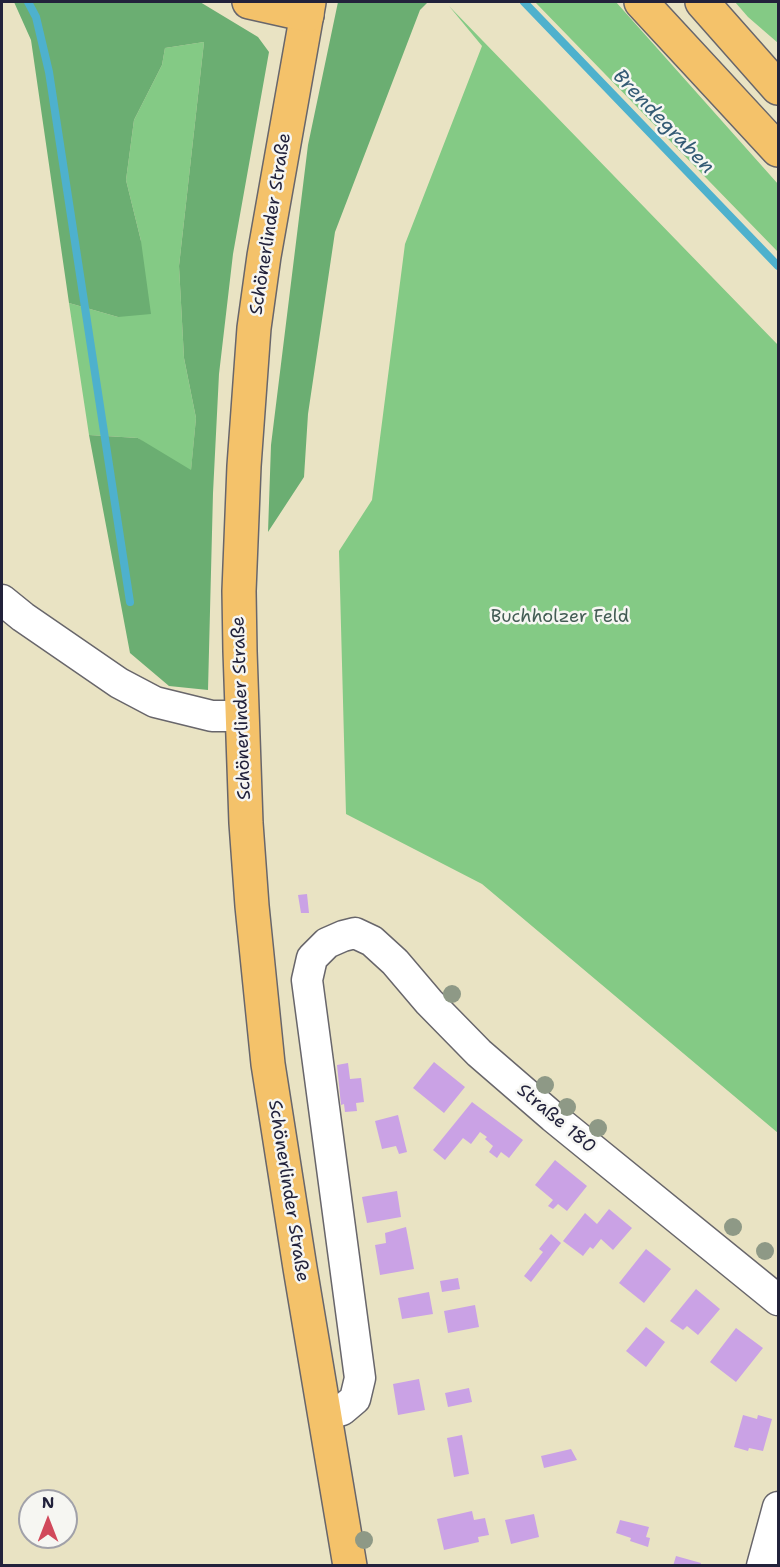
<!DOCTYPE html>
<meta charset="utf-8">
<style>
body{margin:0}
#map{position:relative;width:780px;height:1567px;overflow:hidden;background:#e9e3c3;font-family:"Shantell Sans",sans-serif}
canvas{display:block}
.frame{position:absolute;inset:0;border:3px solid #22223b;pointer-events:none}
.north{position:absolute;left:18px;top:1489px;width:60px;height:60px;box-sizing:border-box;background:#f6f6f2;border:2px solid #a1a1a9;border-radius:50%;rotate:0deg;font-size:16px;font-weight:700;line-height:24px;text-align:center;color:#22223b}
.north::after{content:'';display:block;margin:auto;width:21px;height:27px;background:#d1495b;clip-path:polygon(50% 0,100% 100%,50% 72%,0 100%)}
</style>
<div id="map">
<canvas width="780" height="1567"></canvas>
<div class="frame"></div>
<div class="north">N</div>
</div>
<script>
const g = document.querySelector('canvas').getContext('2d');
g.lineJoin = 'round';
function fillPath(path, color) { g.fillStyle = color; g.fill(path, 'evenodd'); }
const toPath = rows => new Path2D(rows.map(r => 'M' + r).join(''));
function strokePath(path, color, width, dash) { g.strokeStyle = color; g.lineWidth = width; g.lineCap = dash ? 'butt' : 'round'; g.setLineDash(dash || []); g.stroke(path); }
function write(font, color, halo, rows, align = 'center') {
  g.font = font + ' "Shantell Sans",sans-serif'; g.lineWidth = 5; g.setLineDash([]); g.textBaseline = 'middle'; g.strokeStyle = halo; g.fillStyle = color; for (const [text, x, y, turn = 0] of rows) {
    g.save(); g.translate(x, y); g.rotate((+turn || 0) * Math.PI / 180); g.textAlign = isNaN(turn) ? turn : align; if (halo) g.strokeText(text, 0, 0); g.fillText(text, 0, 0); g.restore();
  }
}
const green = toPath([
 [535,2,616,2,778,184,778,252],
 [735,2,778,2,778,43,748,17],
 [449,6,778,345,778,1133,482,884,346,814,339,551,372,500,405,244,482,46],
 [204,42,179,266,184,358,196,418,191,471,174,466,138,438,89,435,69,303,118,317,141,241,126,180,134,120,162,65,165,48]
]);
const forest = toPath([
 [14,2,200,2,258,37,269,52,233,254,219,374,213,493,208,690,169,686,130,653,89,435,138,438,191,470,196,418,184,358,179,266,204,42,165,48,162,65,134,120,126,180,141,241,151,314,118,317,69,303,31,40],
 [338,2,428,2,420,10,335,232,308,414,304,477,268,532,271,445,308,145]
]);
const stream = toPath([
 [28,2,36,17,49,72,130,602],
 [524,2,778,266]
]);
const building = toPath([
 [307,894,309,913,301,913,298,895],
 [434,1062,465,1087,444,1113,413,1088],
 [348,1063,350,1079,361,1078,364,1102,356,1103,357,1111,345,1112,344,1104,341,1105,337,1065],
 [472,1102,523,1140,509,1158,501,1152,497,1158,489,1152,493,1146,485,1139,487,1137,480,1132,471,1144,463,1138,445,1160,433,1150],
 [398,1115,407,1152,399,1154,396,1146,382,1149,375,1121],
 [555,1160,587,1186,567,1211,558,1204,553,1209,548,1206,553,1200,535,1185],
 [397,1191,401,1217,367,1223,362,1197],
 [609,1209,632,1228,613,1250,601,1239,593,1249,590,1247,583,1256,563,1241,585,1213,597,1224],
 [406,1227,414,1269,380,1275,375,1245,386,1243,385,1233],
 [551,1234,561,1243,531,1282,524,1276,543,1252,539,1249],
 [646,1249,671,1269,644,1303,619,1283],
 [458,1278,460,1289,442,1292,440,1281],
 [696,1289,720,1309,698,1335,687,1326,683,1330,670,1321],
 [429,1292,433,1314,402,1319,398,1298],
 [475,1305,479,1327,448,1333,444,1311],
 [646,1327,665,1342,646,1367,626,1351],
 [736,1328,763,1348,736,1382,710,1362],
 [419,1379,425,1410,398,1415,393,1384],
 [469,1388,472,1402,448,1407,445,1393],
 [743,1415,757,1419,758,1415,772,1419,763,1451,749,1448,748,1451,734,1447],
 [462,1435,469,1474,454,1477,447,1438],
 [571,1449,577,1460,544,1468,541,1456],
 [472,1511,474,1520,485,1518,489,1535,478,1537,479,1542,444,1550,437,1519],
 [534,1514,539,1537,511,1544,505,1520],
 [620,1520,649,1527,646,1537,650,1538,648,1547,630,1541,631,1538,616,1533],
 [676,1556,701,1563,700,1566,673,1566]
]);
const minor = toPath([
 [2,600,23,617,119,683,155,702,212,716,241,716],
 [324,1415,342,1410,355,1399,360,1378,307,980,312,958,327,943,343,936,355,933,372,941,395,962,429,1002,479,1053,553,1117,778,1300],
 [762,1566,778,1507]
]);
const major = toPath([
 [309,2,264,256,254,328,244,466,239,591,240,651,246,823,252,906,268,1064,300,1268,350,1566]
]);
const highway = toPath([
 [249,2,307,15],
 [641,2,778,150],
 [702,2,778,88]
]);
const trees = [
 [452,994],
 [545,1085],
 [567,1107],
 [598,1128],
 [733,1227],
 [765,1251],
 [364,1540]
];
const streetNames = [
 ["Schönerlinder Straße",271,224,-81],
 ["Schönerlinder Straße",242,708,-92],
 ["Straße 180",556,1119,40],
 ["Schönerlinder Straße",288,1191,81]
];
const parkNames = [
 ["Buchholzer Feld",560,617]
];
const waterNames = [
 ["Brendegraben",663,122,46]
];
fillPath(green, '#84ca85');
fillPath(forest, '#6bae72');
strokePath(stream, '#4eb1cd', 8);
fillPath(building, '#caa2e5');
strokePath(minor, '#68666b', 33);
strokePath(major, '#68666b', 36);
strokePath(highway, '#68666b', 36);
strokePath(minor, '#fff', 30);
strokePath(major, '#f4c26a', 33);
strokePath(highway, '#f4c26a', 33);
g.fillStyle = '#8e9986';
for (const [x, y] of trees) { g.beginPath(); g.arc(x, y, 9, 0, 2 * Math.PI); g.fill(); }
write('18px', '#22223b', '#f6f6f2', streetNames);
write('18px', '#445d55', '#f6f6f2', parkNames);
write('italic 20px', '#345b75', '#f6f6f2', waterNames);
</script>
